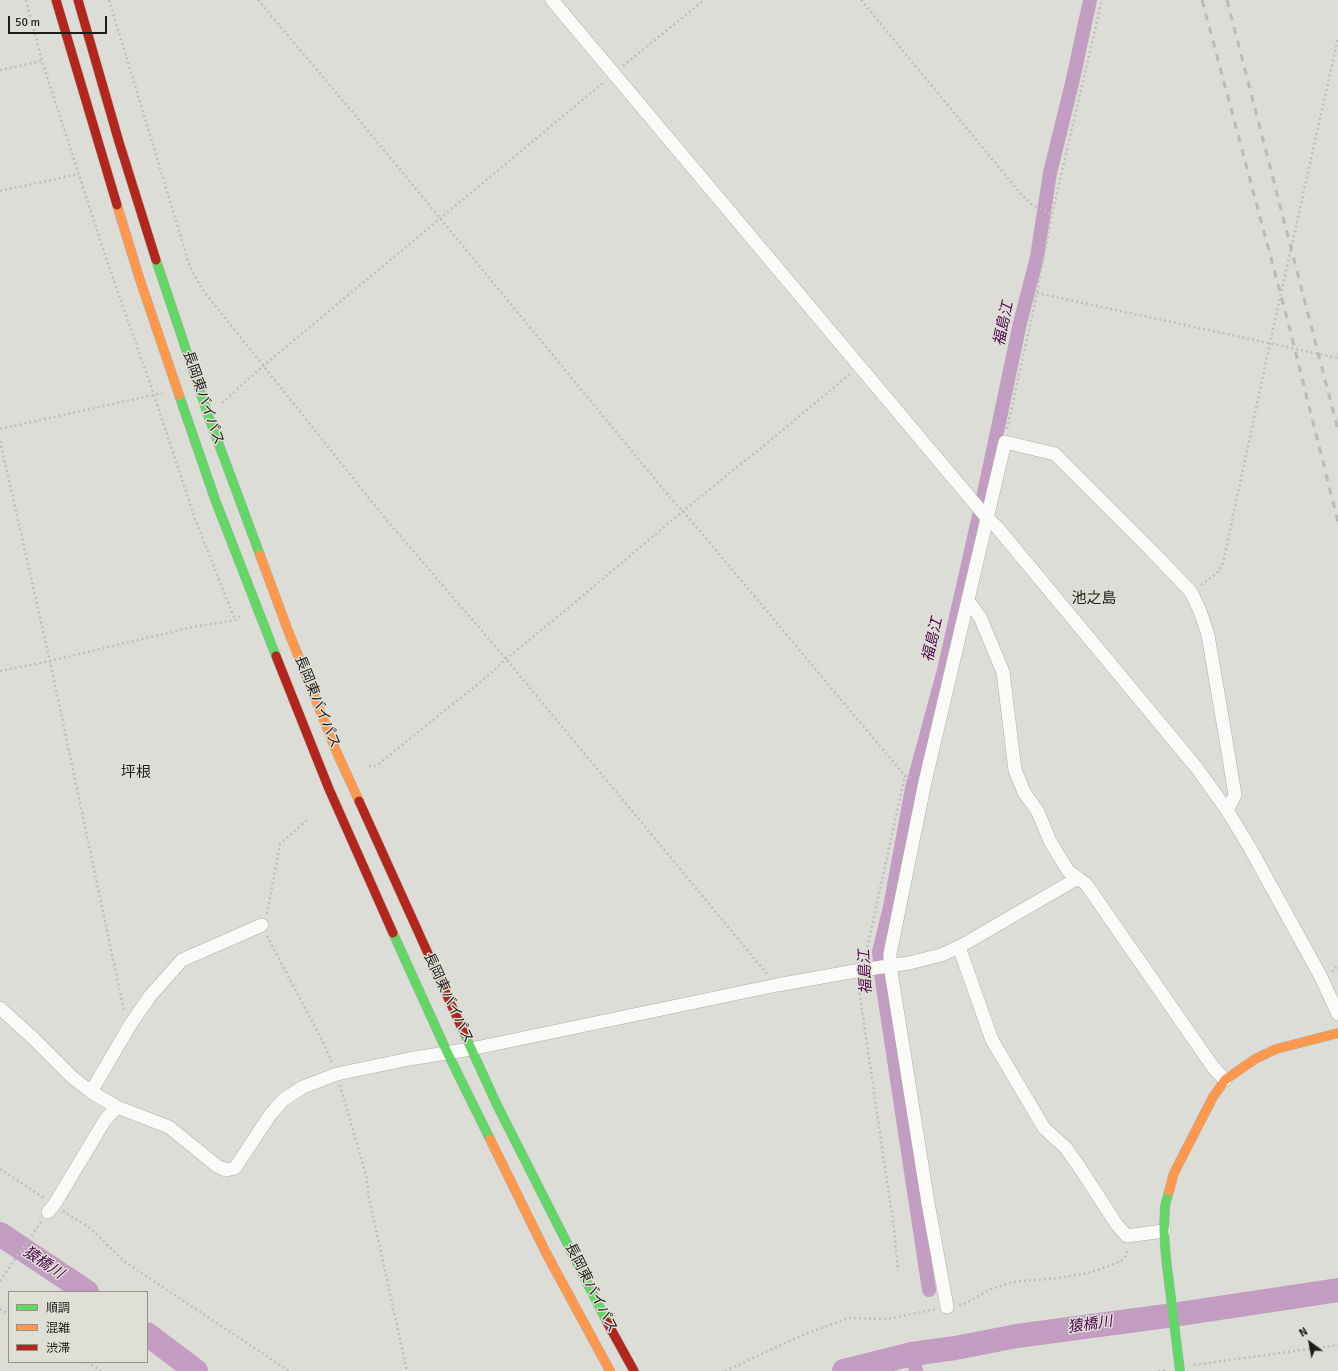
<!DOCTYPE html>
<meta charset="utf-8">
<style>
body{margin:0}
#map{position:relative;width:1338px;height:1371px;overflow:hidden;background:#ddddd8;font-family:Signika,"Noto Sans JP",sans-serif}
canvas{display:block}
.legend{position:absolute;left:8px;top:1291px;width:140px;height:72px;box-sizing:border-box;background:#e0dfd5;border:1px solid #92918a;margin:0;padding:5px 7px;list-style:none;font-size:12px;color:#1e1d1a}
.legend li{display:flex;align-items:center;gap:8px;height:20px}
.legend b{width:20px;border:1px solid #92918a}
.north{position:absolute;left:1290px;top:1323px;width:40px;height:40px;-webkit-text-stroke:3px #e0dfd5;paint-order:stroke;rotate:328deg;font-size:11px;font-weight:700;line-height:16px;text-align:center;color:#1e1d1a}
.north::after{content:'';display:block;margin:auto;width:14px;height:18px;background:#1e1d1a;clip-path:polygon(50% 0,100% 100%,50% 72%,0 100%)}
.scale{position:absolute;left:8px;top:16px;width:99px;height:18px;box-sizing:border-box;border:2px solid #1e1d1a;border-top:0;padding-left:5px;font-size:12px;line-height:14px;white-space:nowrap;color:#1e1d1a;-webkit-text-stroke:3px #e0dfd5;paint-order:stroke}
</style>
<div id="map">
<canvas width="1338" height="1371"></canvas>
<ul class="legend">
<li><b style="height:5px;background:#63d668"></b>順調</li>
<li><b style="height:5px;background:#ff974d"></b>混雑</li>
<li><b style="height:5px;background:#b3261e"></b>渋滞</li>
</ul>
<div class="north">N</div>
<div class="scale">50 m</div>
</div>
<script>
const g = document.querySelector('canvas').getContext('2d');
g.lineJoin = 'round';
const toPath = rows => new Path2D(rows.map(r => 'M' + r).join(''));
function strokePath(path, color, width, dash) { g.strokeStyle = color; g.lineWidth = width; g.lineCap = dash ? 'butt' : 'round'; g.setLineDash(dash || []); g.stroke(path); }
function write(font, color, halo, rows, align = 'center') {
  g.font = font + ' Signika,"Noto Sans JP",sans-serif'; g.lineWidth = 3; g.setLineDash([]); g.textBaseline = 'middle'; g.strokeStyle = halo; g.fillStyle = color; for (const [text, x, y, turn = 0] of rows) {
    g.save(); g.translate(x, y); g.rotate((+turn || 0) * Math.PI / 180); g.textAlign = isNaN(turn) ? turn : align; if (halo) g.strokeText(text, 0, 0); g.fillText(text, 0, 0); g.restore();
  }
}
const canal = toPath([
 [929,1290,882,981,879,952,890,907,912,788,944,670,983,498,1020,323,1037,257,1050,173,1073,79,1090,0],
 [912,1354,916,1371]
]);
const river = toPath([
 [0,1234,87,1292],
 [147,1334,196,1371],
 [844,1371,912,1354,955,1348,1017,1336,1166,1316,1338,1290]
]);
const path = toPath([
 [26,0,42,61,106,258,154,395,195,519,235,620],
 [109,0,190,267,202,289,384,517,506,659,768,975],
 [258,0,360,121,673,501,683,511,905,776,914,778],
 [861,0,1021,194,1032,205,1052,214],
 [623,66,704,0],
 [0,70,42,61],
 [0,191,79,174],
 [1037,293,1338,358],
 [222,403,263,366,604,82],
 [0,429,162,393],
 [1007,429,1037,293,1052,214,1102,0],
 [0,441,50,661,124,1011],
 [1201,585,1218,572,1223,563,1270,343,1338,38],
 [0,671,50,661,192,627,235,620,242,615],
 [369,766,376,766,489,675,506,659,578,600,683,511,767,443,850,374],
 [267,914,280,844,309,818],
 [267,936,323,1042,332,1063],
 [865,957,905,776],
 [1332,972,1338,965],
 [858,983,894,1229,898,1271],
 [340,1085,367,1179,368,1193,407,1371],
 [0,1169,44,1198],
 [63,1211,90,1228,125,1262,289,1371],
 [0,1281,41,1222],
 [959,1305,966,1303,991,1289,1013,1282,1058,1278,1088,1273,1106,1267,1121,1261,1127,1255,1127,1249],
 [0,1309,9,1314],
 [87,1362,102,1371],
 [1194,1365,1338,1345],
 [725,1371,805,1334,849,1318,888,1319,936,1309],
 [1158,1371,1165,1370]
]);
const street = toPath([
 [552,0,987,518,996,526,1196,767,1227,810,1250,848,1321,977,1338,1014],
 [968,601,980,617,1003,672,1015,770,1024,792,1038,812,1050,841,1068,871,1086,884,1213,1067,1225,1080],
 [959,947,992,1040,1044,1128,1066,1148,1082,1171,1117,1225,1127,1236,1164,1231],
 [0,1008,34,1039,72,1077,91,1092,117,1107,169,1127,217,1166,226,1170,235,1168,270,1115,283,1100,303,1087,337,1074,409,1059,471,1049,777,985,861,970,909,963,941,955,959,947,1078,878],
 [91,1092,130,1025,150,996,182,960,262,925],
 [48,1212,54,1205,105,1120,117,1107],
 [947,1307,928,1203,890,965,890,954,925,782,1005,442,1055,454,1151,550,1191,592,1200,611,1208,635,1226,740,1235,795,1227,810]
]);
const fast = toPath([
 [156,260,208,415,260,555],
 [179,395,216,502,276,656],
 [393,933,447,1052,490,1139],
 [464,1033,497,1105,607,1322],
 [1169,1191,1165,1206,1164,1231,1166,1258,1180,1371]
]);
const slow = toPath([
 [117,205,139,277,179,395],
 [260,555,287,628,337,753,359,801],
 [490,1139,546,1253,610,1371],
 [1169,1191,1174,1173,1213,1097,1225,1080,1255,1059,1276,1049,1338,1033]
]);
const jam = toPath([
 [56,0,117,205],
 [78,0,119,142,156,260],
 [276,656,329,789,393,933],
 [359,801,464,1033],
 [607,1322,634,1371]
]);
const rail = toPath([
 [1202,0,1287,318,1338,522],
 [1227,0,1338,430]
]);
const streetNames = [
 ["長岡東バイパス",203,398,71],
 ["長岡東バイパス",317,702,68],
 ["長岡東バイパス",448,998,65],
 ["長岡東バイパス",591,1288,63]
];
const waterNames = [
 ["福島江",1004,324,-78],
 ["福島江",933,640,-77],
 ["福島江",866,972,-93],
 ["猿橋川",43,1263,34],
 ["猿橋川",1090,1325,-8]
];
const neighbourhoodNames = [
 ["池之島",1094,599],
 ["坪根",136,773]
];
strokePath(canal, '#c39cc2', 14);
strokePath(river, '#c39cc2', 24);
strokePath(street, '#afaeaa', 14);
strokePath(fast, '#afaeaa', 10);
strokePath(slow, '#afaeaa', 10);
strokePath(jam, '#afaeaa', 10);
strokePath(path, '#bebebd', 2.5, [2, 3]);
strokePath(street, '#fafaf9', 13);
strokePath(fast, '#63d668', 9);
strokePath(slow, '#ff974d', 9);
strokePath(jam, '#b3261e', 9);
strokePath(rail, '#babab9', 3, [7, 7]);
write('14px', '#1e1d1a', '#e0dfd5', streetNames);
write('italic 15px', '#4c044f', '#e0dfd5', waterNames);
write('15px', '#1e1d1a', '#e0dfd5', neighbourhoodNames);
</script>
